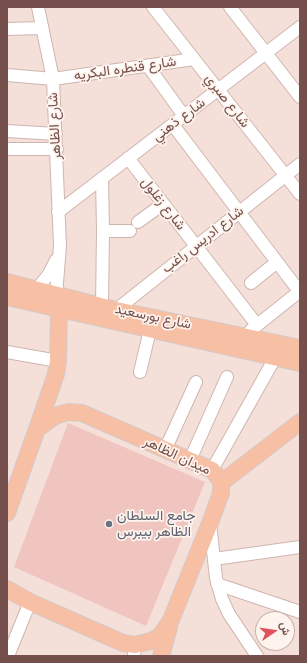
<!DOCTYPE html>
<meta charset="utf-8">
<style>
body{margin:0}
#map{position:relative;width:307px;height:663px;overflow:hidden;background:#fbeee7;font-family:"Space Grotesk",Vazirmatn,sans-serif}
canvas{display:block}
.frame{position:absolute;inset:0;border:8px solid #744f4c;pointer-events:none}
.north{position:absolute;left:255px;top:611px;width:40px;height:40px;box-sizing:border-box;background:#fef3ed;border:1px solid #c7b1ad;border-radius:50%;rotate:77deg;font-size:11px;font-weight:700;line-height:16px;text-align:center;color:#744f4c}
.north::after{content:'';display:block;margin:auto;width:14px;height:18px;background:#e0525b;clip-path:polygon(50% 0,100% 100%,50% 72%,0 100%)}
</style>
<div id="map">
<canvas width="307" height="663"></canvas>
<div class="frame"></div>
<div class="north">ش</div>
</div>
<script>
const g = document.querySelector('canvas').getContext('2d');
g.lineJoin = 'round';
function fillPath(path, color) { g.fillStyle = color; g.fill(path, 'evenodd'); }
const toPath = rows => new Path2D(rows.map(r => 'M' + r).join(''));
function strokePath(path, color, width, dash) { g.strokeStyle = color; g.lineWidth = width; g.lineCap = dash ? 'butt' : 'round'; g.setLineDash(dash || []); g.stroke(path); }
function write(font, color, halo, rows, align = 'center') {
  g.font = font + ' "Space Grotesk",Vazirmatn,sans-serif'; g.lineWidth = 3.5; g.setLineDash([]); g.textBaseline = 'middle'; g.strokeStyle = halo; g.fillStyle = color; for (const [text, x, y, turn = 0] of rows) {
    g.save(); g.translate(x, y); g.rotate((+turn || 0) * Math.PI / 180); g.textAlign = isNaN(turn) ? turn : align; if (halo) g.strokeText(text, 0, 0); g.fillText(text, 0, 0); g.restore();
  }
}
const residential = toPath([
 [7,7,300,7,300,656,7,656],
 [263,619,287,619,287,643,263,643]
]);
const building = toPath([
 [68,423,205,482,146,626,14,567]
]);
const minor = toPath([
 [38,7,53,79,60,246,56,295],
 [153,7,300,194],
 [230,7,300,97],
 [7,29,42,28],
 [148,66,184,116],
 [7,75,53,79,194,59],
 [173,125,299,291],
 [7,131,56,134],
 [7,149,57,149],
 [128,158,257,325],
 [58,212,300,27],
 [138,222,163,204],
 [103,231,130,231],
 [251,283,277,262],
 [37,289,49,274,56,260],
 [100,313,102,306,103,231,102,178],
 [114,315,116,310,300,164],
 [251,330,300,291],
 [7,352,58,361],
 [140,372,150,330],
 [165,450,196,382],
 [190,460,227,377],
 [212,470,275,358],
 [210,523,216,578,222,599,229,614,257,656],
 [214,559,300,547],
 [217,584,300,612],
 [8,656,30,602],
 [134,656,135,645]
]);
const major = toPath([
 [7,282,116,310,300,348],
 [7,297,300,363],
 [37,429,56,374,58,361,59,309],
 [221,483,300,422],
 [7,513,37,429,55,416,68,412,82,413,212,470,219,478,221,483,221,493,210,523,171,620,160,636,151,641,135,645,123,643,30,602,7,589],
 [161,656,169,627]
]);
const markers = [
 [109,524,4,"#6b7280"]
];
const streetNames = [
 ["شارع قنطره البكريه",125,69,-8],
 ["شارع صبري",227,101,52],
 ["شارع ذهني",179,120,-37],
 ["شارع الظاهر",55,126,-93],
 ["شارع زغلول",163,204,52],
 ["شارع ادريس راغب",203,240,-38],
 ["شارع بورسعيد",153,317,12],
 ["ميدان الظاهر",177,456,25]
];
const worshipNames = [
 ["جامع السلطان",117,516],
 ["الظاهر بيبرس",117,532]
];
fillPath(residential, '#f5e0d9');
fillPath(building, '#f0c5c0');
strokePath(minor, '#cfb5b0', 14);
strokePath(major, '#d5cac9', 18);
strokePath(minor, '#fff', 12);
strokePath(major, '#f7bfa3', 16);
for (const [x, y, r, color] of markers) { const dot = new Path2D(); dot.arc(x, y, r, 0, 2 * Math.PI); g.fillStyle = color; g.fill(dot); strokePath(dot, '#fef3ed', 1.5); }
write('14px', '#744f4c', '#fef3ed', streetNames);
write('14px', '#5b616d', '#fef3ed', worshipNames, 'left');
</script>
